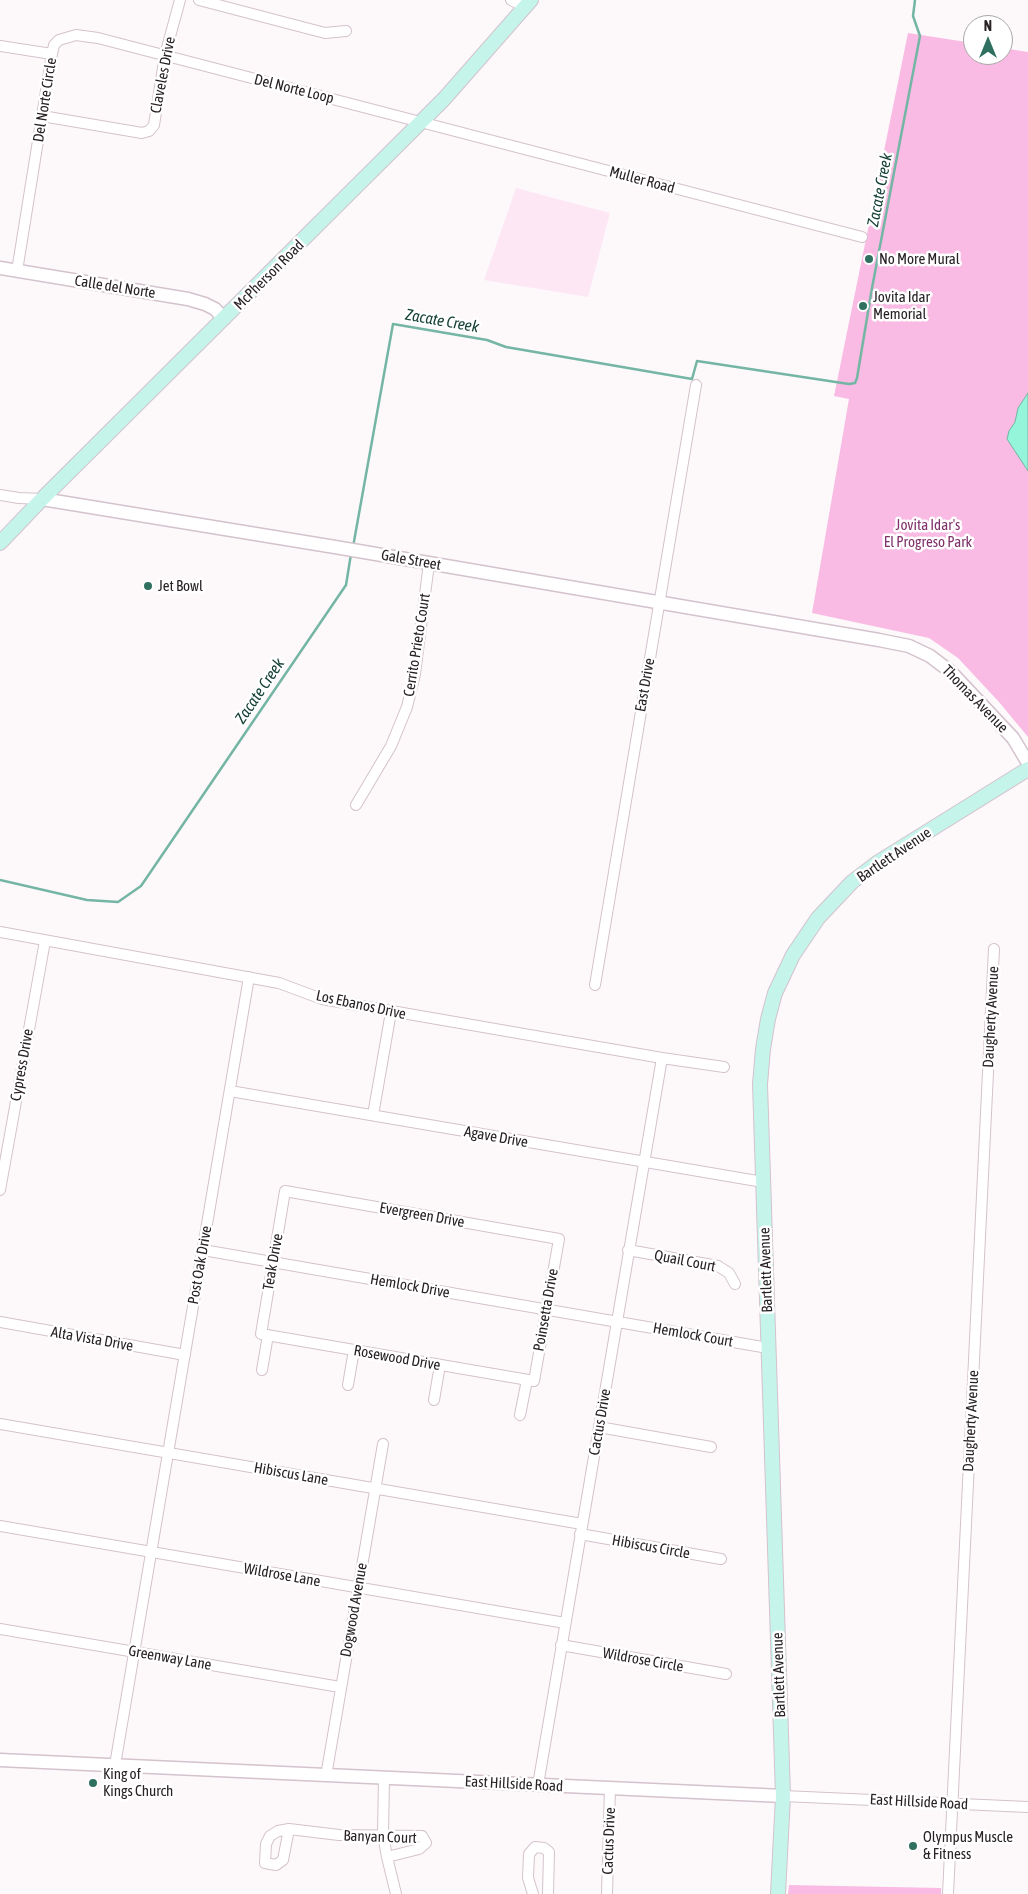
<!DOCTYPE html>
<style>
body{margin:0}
#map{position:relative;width:1028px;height:1894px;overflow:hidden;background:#fdf9fb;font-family:"Asap Condensed",sans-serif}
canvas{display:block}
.north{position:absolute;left:963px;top:15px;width:50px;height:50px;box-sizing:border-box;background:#fff;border:1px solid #a9a6a8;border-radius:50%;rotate:0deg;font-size:14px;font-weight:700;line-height:20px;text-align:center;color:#282125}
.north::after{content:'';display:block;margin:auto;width:18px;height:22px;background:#2f7060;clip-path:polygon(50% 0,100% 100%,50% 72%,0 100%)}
</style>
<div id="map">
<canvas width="1028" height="1894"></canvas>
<div class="north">N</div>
</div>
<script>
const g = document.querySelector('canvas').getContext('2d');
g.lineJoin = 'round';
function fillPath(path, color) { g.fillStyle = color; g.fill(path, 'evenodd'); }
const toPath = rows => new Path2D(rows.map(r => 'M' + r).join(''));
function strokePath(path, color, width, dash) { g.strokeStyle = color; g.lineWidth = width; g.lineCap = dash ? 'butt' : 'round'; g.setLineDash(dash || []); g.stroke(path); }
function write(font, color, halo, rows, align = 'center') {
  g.font = font + ' "Asap Condensed",sans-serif'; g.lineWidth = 5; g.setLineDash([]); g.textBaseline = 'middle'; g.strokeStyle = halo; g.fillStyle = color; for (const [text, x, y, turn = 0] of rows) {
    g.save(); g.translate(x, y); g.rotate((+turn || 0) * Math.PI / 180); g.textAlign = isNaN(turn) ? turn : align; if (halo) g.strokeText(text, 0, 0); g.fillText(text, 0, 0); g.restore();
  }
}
const built = toPath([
 [516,188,610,213,588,297,484,280]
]);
const green = toPath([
 [908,33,973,43,973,55,1003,55,1003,48,1028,52,1028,737,999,702,958,658,929,638,812,613,849,399,834,396],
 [789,1885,941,1888,941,1894,788,1894]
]);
const water = toPath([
 [1028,393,1028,471,1007,439,1009,431,1015,422,1018,408,1028,393]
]);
const stream = toPath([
 [353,547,393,324,487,340,506,347,692,379,697,361,849,384,855,383,857,378,872,288,920,36,913,16,915,0],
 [0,880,87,900,118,902,141,886,346,585,351,554]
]);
const minor = toPath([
 [199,0,325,33,346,31],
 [511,0,525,7],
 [0,46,52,54],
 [42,116,142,133,149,131,154,125,165,55,180,0],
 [17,271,52,54,54,45,59,40,76,35,98,38,862,237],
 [0,495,19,498,42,499],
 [356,805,391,746,407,707,415,674,429,563],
 [0,932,279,983,322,999,662,1058,724,1067],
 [595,985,696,385],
 [230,1091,763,1182],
 [373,1115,391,1012],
 [0,1190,45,941],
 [285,1191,559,1239,534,1381,261,1334,285,1191],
 [203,1250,768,1348],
 [628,1250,718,1266,729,1273,735,1284],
 [0,1322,185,1355],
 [262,1370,268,1335],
 [348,1385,354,1350],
 [434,1400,440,1365],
 [520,1415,527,1380],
 [0,1424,582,1524],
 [599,1427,711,1447],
 [0,1526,565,1623],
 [580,1534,721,1559],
 [0,1629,340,1687],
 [561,1645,726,1674],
 [115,1765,249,977],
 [326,1776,383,1444],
 [384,1778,383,1835,387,1857,396,1894],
 [538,1785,662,1058],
 [783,1796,1028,1807],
 [289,1829,283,1860,276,1865,265,1863,266,1844,270,1836,278,1831,289,1829,339,1835,422,1836,426,1843,419,1849,387,1857],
 [533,1894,528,1878,529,1854,535,1847,544,1848,549,1852,548,1894],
 [607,1894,610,1788],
 [948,1894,994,949]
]);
const tertiary = toPath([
 [0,268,188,299,205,304,215,309,224,319],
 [42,499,335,547,879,640,909,646,930,656,951,672,1013,738,1028,763],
 [0,1760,783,1796]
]);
const secondary = toPath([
 [0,543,42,499,444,99,531,0],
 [778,1894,783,1796,760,1084,763,1049,768,1019,775,993,793,955,818,918,852,882,877,863,1028,769]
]);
const markers = [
 [869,259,5,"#2f7060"],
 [863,306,5,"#2f7060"],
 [148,586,5,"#2f7060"],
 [93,1783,5,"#2f7060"],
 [913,1846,5,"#2f7060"]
];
const streetNames = [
 ["Claveles Drive",163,75,-79],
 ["Del Norte Loop",294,89,14],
 ["Del Norte Circle",45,100,-81],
 ["Muller Road",642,180,15],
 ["McPherson Road",269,275,-45],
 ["Calle del Norte",115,287,9],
 ["Gale Street",411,560,10],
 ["Cerrito Prieto Court",417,645,-81],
 ["East Drive",645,685,-80],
 ["Thomas Avenue",975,699,46],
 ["Bartlett Avenue",894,855,-34],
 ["Los Ebanos Drive",361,1005,12],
 ["Daugherty Avenue",991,1017,-87],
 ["Cypress Drive",22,1065,-80],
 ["Agave Drive",496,1137,10],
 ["Evergreen Drive",422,1215,10],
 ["Quail Court",685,1261,11],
 ["Teak Drive",273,1262,-80],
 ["Post Oak Drive",200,1265,-80],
 ["Bartlett Avenue",766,1270,-92],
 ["Hemlock Drive",410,1286,10],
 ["Poinsetta Drive",546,1310,-80],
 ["Hemlock Court",693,1335,10],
 ["Alta Vista Drive",92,1339,10],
 ["Rosewood Drive",397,1358,10],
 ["Daugherty Avenue",971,1421,-87],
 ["Cactus Drive",600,1422,-80],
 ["Hibiscus Lane",291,1474,10],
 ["Hibiscus Circle",651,1547,10],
 ["Wildrose Lane",282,1575,10],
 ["Dogwood Avenue",354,1610,-80],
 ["Greenway Lane",170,1658,10],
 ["Wildrose Circle",643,1660,10],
 ["Bartlett Avenue",779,1675,-92],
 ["East Hillside Road",514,1784,3],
 ["East Hillside Road",919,1802,3],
 ["Banyan Court",380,1837,2],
 ["Cactus Drive",609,1841,-88]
];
const poiNames = [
 ["No More Mural",879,259],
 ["Jovita Idar",873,297],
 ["Memorial",873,314],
 ["Jet Bowl",158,586],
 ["King of",103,1774],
 ["Kings Church",103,1791],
 ["Olympus Muscle",923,1837],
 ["& Fitness",923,1854]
];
const parkNames = [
 ["Jovita Idar's",928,525],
 ["El Progreso Park",928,542]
];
const waterNames = [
 ["Zacate Creek",880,190,-79],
 ["Zacate Creek",442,321,10],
 ["Zacate Creek",260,691,-56]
];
fillPath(built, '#fde7f5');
fillPath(green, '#f9bbe3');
fillPath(water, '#95f5db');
strokePath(water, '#74b5a4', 1);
strokePath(stream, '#74b5a4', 2.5);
strokePath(minor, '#d4c2cd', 12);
strokePath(tertiary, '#d4c2cd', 15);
strokePath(secondary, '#d4c2cd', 16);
strokePath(minor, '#fff', 10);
strokePath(tertiary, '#fff', 12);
strokePath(secondary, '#c5f4ea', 14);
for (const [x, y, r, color] of markers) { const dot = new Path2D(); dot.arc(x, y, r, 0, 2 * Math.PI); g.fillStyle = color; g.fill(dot); strokePath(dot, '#fff', 2); }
write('15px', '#282125', '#fff', streetNames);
write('15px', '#282125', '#fff', poiNames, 'left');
write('15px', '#80326a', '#fff', parkNames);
write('italic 16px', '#144036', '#fff', waterNames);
</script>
